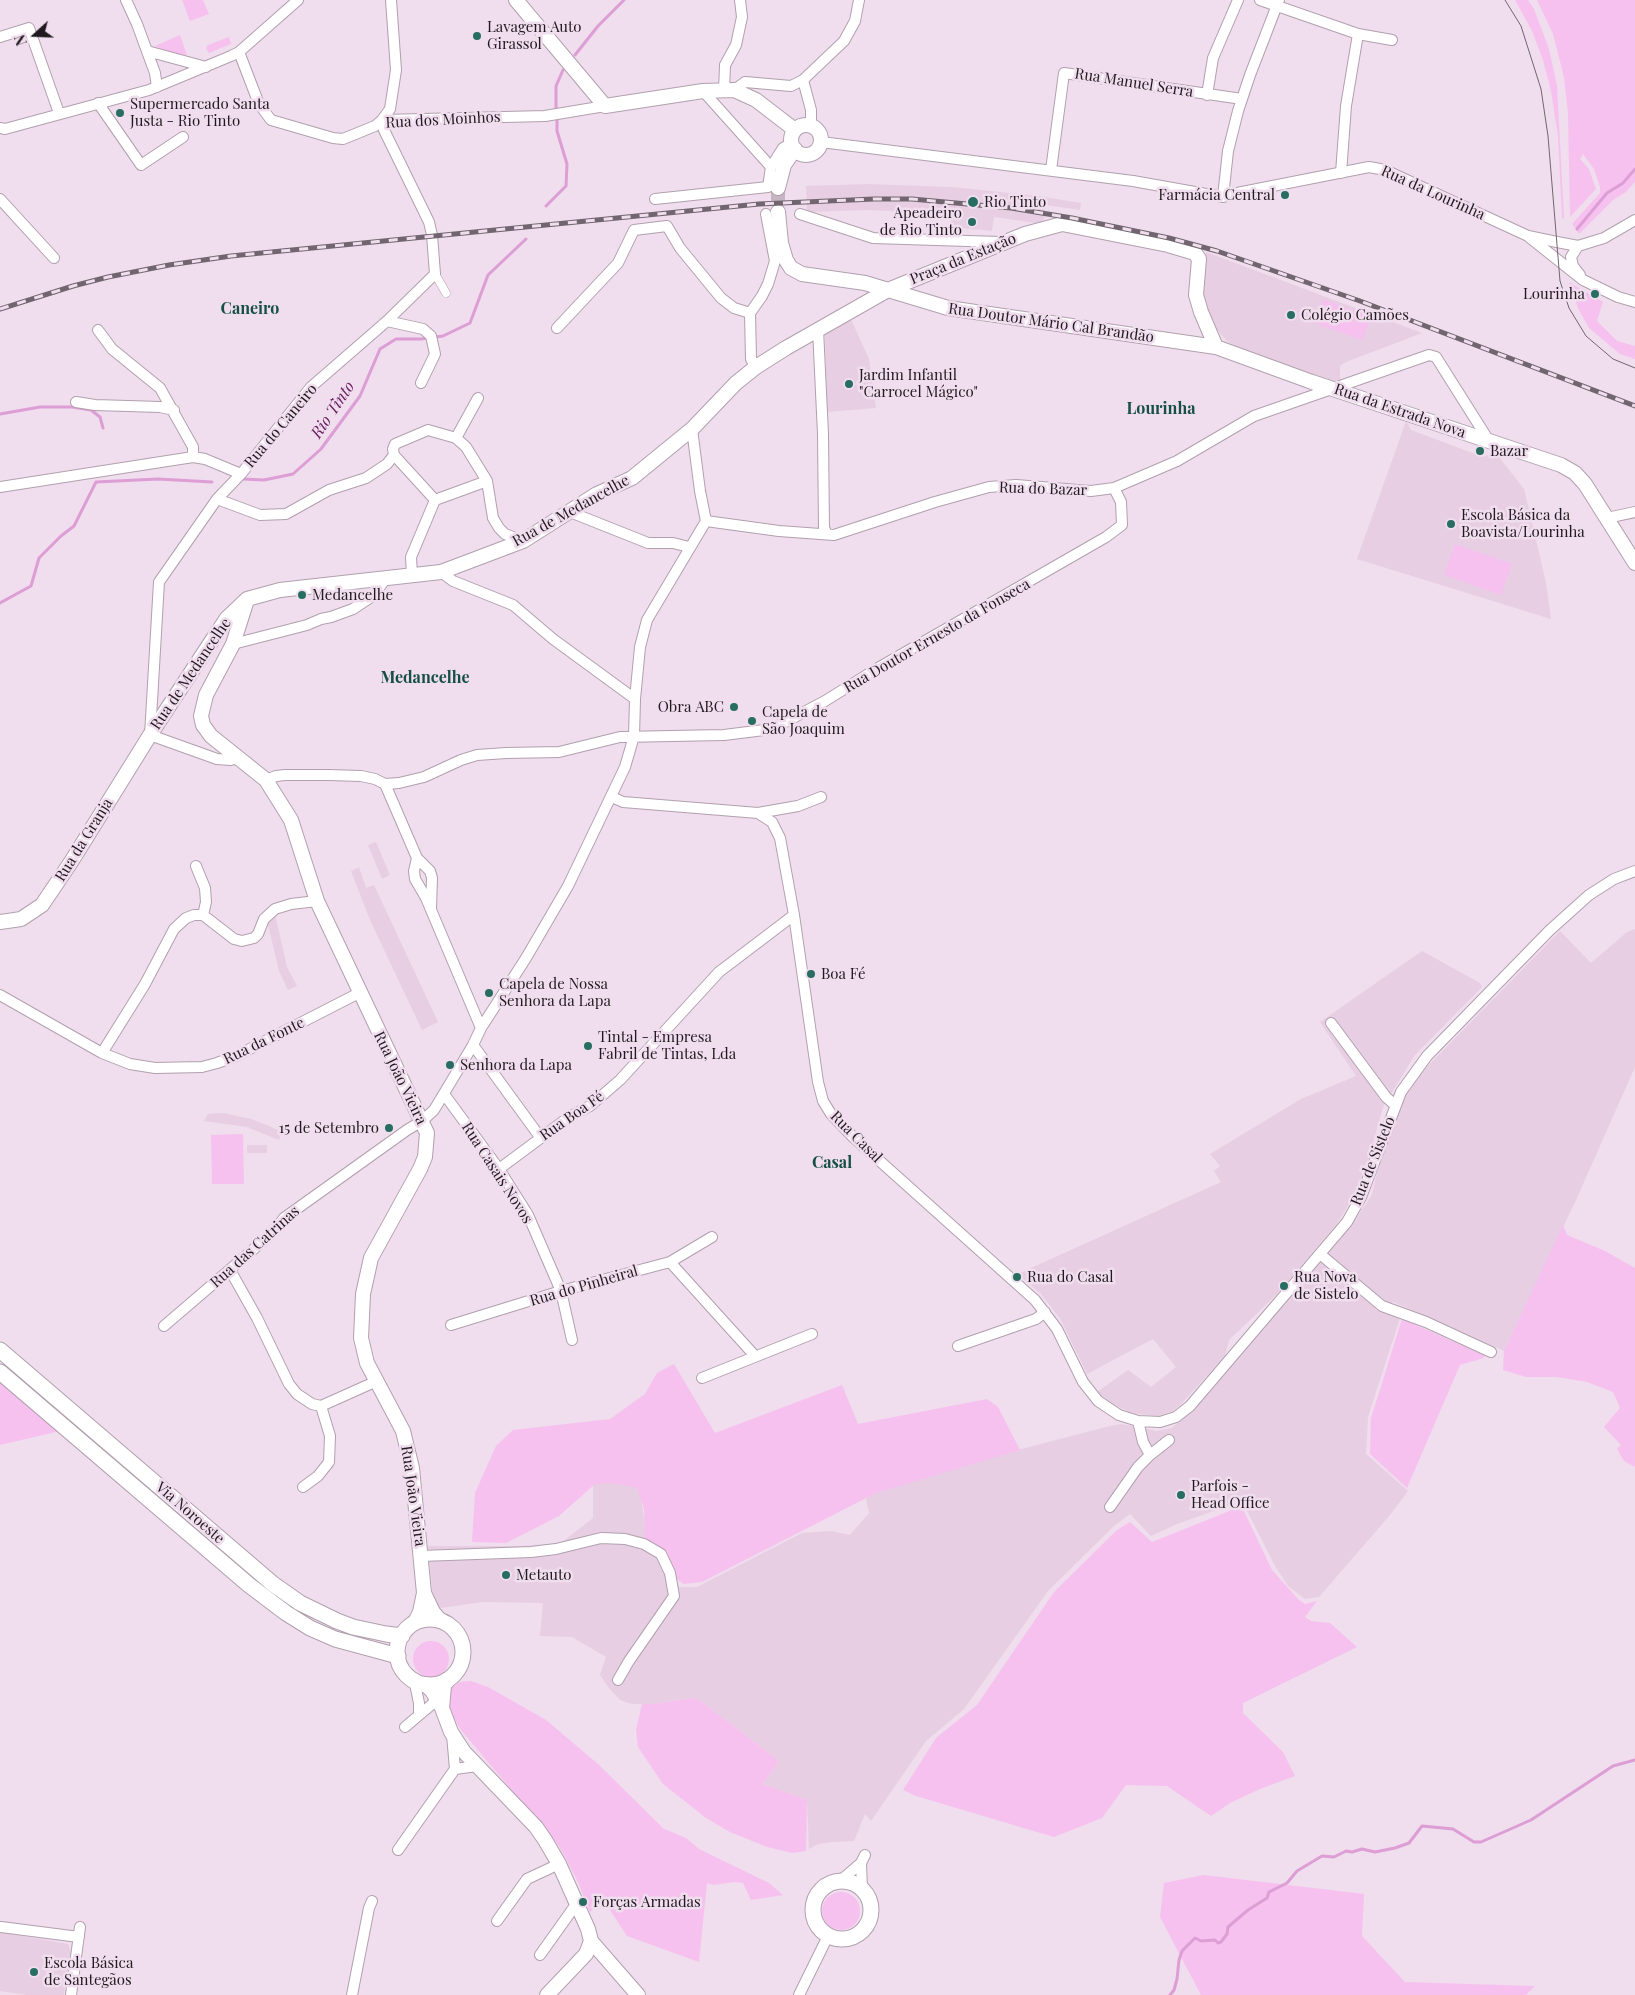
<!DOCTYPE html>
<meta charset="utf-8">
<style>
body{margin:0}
#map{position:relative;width:1635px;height:1995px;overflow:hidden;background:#f0dded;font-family:"Playfair Display",serif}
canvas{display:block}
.north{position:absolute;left:10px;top:10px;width:50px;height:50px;-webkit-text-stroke:4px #f0dded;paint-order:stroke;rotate:250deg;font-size:14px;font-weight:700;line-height:20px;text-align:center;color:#20191f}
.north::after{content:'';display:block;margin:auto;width:18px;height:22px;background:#20191f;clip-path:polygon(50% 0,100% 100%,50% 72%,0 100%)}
</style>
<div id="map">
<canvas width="1635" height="1995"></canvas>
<div class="north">N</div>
</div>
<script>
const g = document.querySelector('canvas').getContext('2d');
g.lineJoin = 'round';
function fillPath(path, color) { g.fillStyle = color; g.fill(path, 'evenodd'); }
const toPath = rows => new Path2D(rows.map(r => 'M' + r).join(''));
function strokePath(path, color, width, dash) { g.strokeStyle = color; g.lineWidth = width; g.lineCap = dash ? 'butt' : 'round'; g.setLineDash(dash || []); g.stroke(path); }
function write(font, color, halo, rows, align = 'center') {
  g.font = font + ' "Playfair Display",serif'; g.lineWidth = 5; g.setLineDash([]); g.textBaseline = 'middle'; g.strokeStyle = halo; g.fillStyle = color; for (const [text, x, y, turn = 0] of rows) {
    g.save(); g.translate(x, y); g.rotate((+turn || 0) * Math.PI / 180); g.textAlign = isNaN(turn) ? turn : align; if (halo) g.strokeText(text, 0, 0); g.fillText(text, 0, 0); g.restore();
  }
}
const built = toPath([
 [868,184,952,187,1038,196,1081,203,1080,210,1046,205,1043,224,994,217,992,231,950,227,951,214,868,210,807,212,806,186],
 [1206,252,1422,333,1346,362,1340,366,1340,380,1334,382,1247,354,1227,341,1213,325,1203,305,1200,285],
 [850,317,869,359,876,408,827,412,825,334],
 [1406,421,1411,430,1483,457,1495,452,1524,489,1546,583,1551,619,1357,559],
 [376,842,390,875,382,879,368,845],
 [359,867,366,888,374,885,438,1022,422,1030,370,920,351,871],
 [275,914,287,967,297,986,288,990,279,971,267,920],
 [1635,929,1635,1067,1576,1200,1504,1351,1393,1302,1387,1305,1327,1255,1353,1223,1372,1195,1377,1173,1404,1098,1419,1075,1560,931,1591,963,1627,932],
 [1422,951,1480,983,1482,987,1415,1055,1383,1107,1371,1151,1354,1196,1336,1225,1276,1295,1229,1340,1225,1356,1181,1404,1173,1411,1158,1416,1132,1413,1112,1404,1097,1392,1128,1370,1151,1387,1176,1367,1153,1339,1087,1374,1061,1320,1041,1294,1018,1274,1221,1182,1214,1171,1220,1166,1210,1154,1301,1099,1356,1076,1320,1022],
 [223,1113,251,1119,269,1126,282,1132,279,1140,247,1127,204,1121,208,1114],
 [247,1145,267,1145,267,1153,247,1153],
 [1322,1260,1377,1310,1400,1318,1368,1417,1366,1454,1408,1491,1390,1515,1319,1597,1305,1599,1288,1586,1274,1564,1240,1497,1228,1506,1177,1524,1151,1536,1130,1514,1114,1526,1048,1591,964,1709,926,1741,871,1821,865,1814,854,1841,832,1842,818,1844,809,1849,807,1800,763,1784,779,1761,701,1701,691,1698,653,1704,632,1704,620,1700,609,1688,600,1675,606,1657,572,1637,540,1636,543,1603,482,1602,434,1609,428,1546,523,1546,561,1543,593,1518,593,1481,639,1479,646,1537,673,1568,679,1587,697,1587,802,1533,831,1531,850,1535,869,1513,866,1499,875,1490,956,1466,1110,1426,1121,1424,1157,1431,1172,1428,1183,1418],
 [0,1932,68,1944,71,1952,64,1995,27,1995,0,1991]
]);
const green = toPath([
 [182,0,203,0,209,14,190,21],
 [1515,0,1528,0,1534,9,1549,49,1557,86,1564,218,1562,219,1558,136,1551,91,1543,60,1532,31],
 [1537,0,1635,0,1635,182,1626,192,1613,200,1579,234,1572,224,1600,193,1600,187,1594,169,1583,154,1580,159,1589,169,1596,189,1570,217,1568,113,1564,77,1553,34],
 [180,35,187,55,171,53,155,46],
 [229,37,231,44,209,53,206,48,208,45],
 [1569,282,1603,302,1597,321,1617,341,1635,346,1635,359,1620,354,1589,328,1578,308],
 [1323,299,1371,317,1362,340,1314,323],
 [1455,544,1512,564,1501,595,1444,575],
 [243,1134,244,1184,212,1184,211,1135],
 [1563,1225,1567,1235,1605,1251,1635,1268,1635,1467,1624,1461,1617,1449,1621,1445,1604,1427,1620,1408,1613,1392,1587,1382,1557,1377,1526,1377,1503,1370,1504,1351],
 [1402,1319,1484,1355,1484,1358,1460,1365,1407,1488,1370,1454,1371,1418],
 [674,1364,715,1433,842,1385,858,1424,987,1399,998,1407,1020,1450,876,1493,702,1582,684,1584,666,1572,660,1558,645,1550,644,1509,637,1488,613,1483,595,1484,559,1516,506,1543,472,1542,475,1493,496,1446,513,1430,610,1419,645,1394,657,1373],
 [0,1379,60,1431,0,1445],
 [1240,1503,1272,1570,1299,1600,1305,1604,1317,1601,1305,1617,1311,1621,1330,1623,1357,1647,1243,1703,1243,1713,1283,1752,1295,1776,1260,1789,1230,1803,1211,1816,1167,1786,1126,1785,1102,1818,1054,1837,916,1796,903,1790,936,1738,977,1705,1054,1592,1117,1530,1130,1522,1152,1542,1232,1510],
 '413 1659a18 18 0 1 1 36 0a18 18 0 1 1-36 0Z',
 [471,1681,488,1687,546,1720,598,1764,664,1829,686,1838,699,1849,769,1883,783,1895,751,1900,743,1883,733,1882,714,1885,707,1883,699,1962,627,1936,604,1901,590,1912,578,1882,560,1848,543,1825,518,1798,461,1730,453,1717,449,1704,451,1688,460,1682],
 [692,1698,701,1701,779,1761,763,1784,807,1800,806,1851,792,1853,767,1847,730,1832,706,1818,663,1784,638,1747,636,1730,642,1704,653,1704],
 [1204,1875,1364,1894,1362,1936,1405,1982,1535,1986,1526,1995,1201,1995,1160,1917,1164,1883],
 '822 1911a19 19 0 1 1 38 0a19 19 0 1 1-38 0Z'
]);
const stream = toPath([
 [575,55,598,26,624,0],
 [556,110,556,86,563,70],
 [546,206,566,186,567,164,557,131,557,120],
 [1577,229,1607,193,1623,183,1635,169],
 [0,414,40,407,72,407,91,410,100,417,103,428],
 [243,479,264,480,293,474,321,449,360,396,380,349,396,339,421,339,443,336,470,323,488,275,526,239],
 [0,603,31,586,39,558,61,536,74,526,96,482,158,479,212,482],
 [1170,1995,1174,1990,1177,1979,1179,1960,1182,1951,1195,1938,1201,1941,1215,1940,1218,1943,1221,1942,1227,1934,1228,1927,1248,1910,1267,1898,1269,1892,1287,1883,1297,1871,1322,1856,1334,1857,1346,1851,1352,1852,1362,1849,1375,1852,1395,1848,1409,1843,1422,1826,1453,1829,1474,1842,1481,1842,1531,1820,1613,1766,1635,1760]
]);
const tertiaryTunnel = toPath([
 [778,188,778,212]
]);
const pedestrian = toPath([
 [435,274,446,293]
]);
const minor = toPath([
 [126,0,137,24,155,73,157,87],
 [1260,0,1358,34,1392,40],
 [0,37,29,28,59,113],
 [147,51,206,67],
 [239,52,259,104,271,120,333,138,343,139,375,126,382,120,390,109,396,70,391,0],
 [734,90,745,82,791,86,803,80],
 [724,91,725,65,736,45,742,17,740,0],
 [1207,95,1213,58,1238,0],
 [98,103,141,165,183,137],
 [382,120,545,116,605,106],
 [811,126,811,110,803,80,844,41,855,21,859,0],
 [0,128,5,129,149,90,231,56,239,52,298,0],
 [821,142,1133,181,1223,197],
 [771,167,783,148,792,143],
 [1051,170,1064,73,1242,99],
 [1341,173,1346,106,1358,34],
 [1223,197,1232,194,1369,167,1385,170,1528,236,1557,242,1578,246,1604,238,1635,220],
 [1223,197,1228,151,1238,111,1250,75,1279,0],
 [0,199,54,258],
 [655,199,768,187,771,167,703,91],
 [800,214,873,238,1000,242],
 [1529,237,1583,280,1618,297,1635,302],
 [1578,246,1571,257,1573,266,1580,275],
 [750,313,762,296,768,284,775,261,766,214],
 [387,321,423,329,431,336,435,354,421,383],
 [557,328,618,263,634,230,667,226,680,248,721,298,734,308,750,313,751,359,756,367],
 [818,329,823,434,824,528,827,534],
 [98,330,112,349,160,388,193,447,193,457],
 [76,402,95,405,160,407,174,410],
 [456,438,478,398],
 [0,487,193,457,205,459,241,474],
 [217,499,260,515,286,514,329,490,366,478,387,464,394,455],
 [435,500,394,455,393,449,395,444,428,430,456,438,466,447,487,481,493,518,499,528,505,534,523,541],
 [570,512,648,543,673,543,689,547],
 [1607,518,1635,512],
 [706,521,779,531,834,535,935,502,989,487,1016,485,1091,491,1114,488,1177,461,1254,416,1429,355,1436,357,1489,441],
 [441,572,453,581,513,605,553,639,635,699],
 [412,575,411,557,435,500,487,481],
 [233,644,307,625,321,619,331,617,353,609,374,595,386,578],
 [238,757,231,760,217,759,150,735,159,582,217,499,241,474,311,387,387,321,435,274,432,235,429,222,384,130,382,120],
 [266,780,276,776,285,775,329,775,361,776,375,779,385,784,399,783,424,777,461,760,477,755,506,753,559,752,620,737,724,735,772,729,825,701,878,668,1106,537,1122,525,1121,502,1114,488],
 [385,784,417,858,430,871,432,878,431,908],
 [612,797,623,802,758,813,772,822,780,838,794,915,818,1082,823,1101,831,1114,853,1137,1035,1300,1057,1329,1083,1382,1098,1401,1119,1415,1138,1421,1160,1422,1176,1417,1190,1406,1347,1222,1361,1197,1401,1092,1427,1056,1550,930,1589,895,1614,879,1635,871],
 [758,813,798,806,821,797],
 [417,858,414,871,415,879,426,898,481,1028],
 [196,866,205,888,206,902,203,915],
 [0,995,102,1053,130,1064,155,1068,202,1067,217,1063,236,1056,359,993],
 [1331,1023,1386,1097,1395,1105],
 [473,1045,540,1137],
 [102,1053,145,984,174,929,186,918,194,915,203,915,234,939,242,941,254,938,258,934,264,919,275,909,291,904,317,901],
 [444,1094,499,1169,528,1215,561,1291,572,1340],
 [499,1169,569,1117,590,1106,620,1080,719,972,794,915],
 [1320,1254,1382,1306,1426,1322,1491,1352],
 [670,1262,755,1356],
 [230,1270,257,1318,289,1384,297,1394,312,1404,321,1406,377,1381],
 [451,1325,561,1291,670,1262,712,1237],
 [164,1326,262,1242,275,1230,284,1218,407,1130,422,1121,434,1110,473,1045,481,1028,526,958,568,886,625,767,634,736,635,699,640,647,647,620,706,521,700,491,692,429],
 [958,1346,1036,1319,1045,1312],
 [702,1378,812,1334],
 [1150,1455,1169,1440],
 [303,1487,318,1476,329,1462,330,1436,321,1406],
 [1110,1507,1138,1467,1150,1455,1143,1442,1138,1421],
 [421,1556,531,1552,556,1549,601,1538,625,1539,644,1544,661,1554,670,1573,674,1596,629,1661,618,1680],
 [414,1679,419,1703,419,1714],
 [405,1727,437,1700],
 [452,1735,455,1769,477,1766],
 [398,1850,455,1769],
 [861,1863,862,1889],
 [840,1881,861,1863,865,1855],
 [497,1921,527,1879,559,1864],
 [1,1927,79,1937],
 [540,1955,577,1903],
 [71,1995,80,1927],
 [352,1995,369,1908,372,1901],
 [799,1995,828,1936]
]);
const tertiary = toPath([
 [516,0,605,106,703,91,734,90,756,100,795,130],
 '791 140a15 15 0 1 1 30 0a15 15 0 1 1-30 0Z',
 [778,188,784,165,795,149],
 [778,212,781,243,786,260,791,268,802,274,865,283,948,308,1216,347,1312,382,1561,465,1575,473,1585,484,1635,563],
 [247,600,233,644,206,695,201,716,203,725,211,736,266,780,291,820,317,901,427,1133,425,1157,420,1169,371,1258,363,1294,361,1338,367,1363,403,1431,412,1468,424,1593,420,1612,415,1622],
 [0,922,21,919,42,905,71,862,150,735,209,645,227,618,247,599,280,590,441,572,523,541,597,494,632,478,692,429,736,383,756,367,786,348,888,290,1025,234,1062,224,1168,245,1195,253,1199,259,1196,295,1201,312,1216,347],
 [424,1593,433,1612,440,1620],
 [425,1684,432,1691,442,1708,451,1732,464,1752,536,1827,545,1840,559,1864,588,1929,591,1941,586,1954,547,1995],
 [442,1708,444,1686,448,1679],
 [591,1941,638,1995]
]);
const secondary = toPath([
 [0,1350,273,1584,300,1603,337,1621,353,1627,386,1634,402,1636],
 [0,1372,249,1585,286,1613,310,1628,335,1639,398,1656],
 '397 1652a33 33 0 1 1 66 0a33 33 0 1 1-66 0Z',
 '813 1910a29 29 0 1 1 58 0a29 29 0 1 1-58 0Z'
]);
const tram = toPath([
 [1505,0,1521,26,1541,89,1548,136,1560,281,1569,308,1586,336,1613,359,1635,368]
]);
const rail = toPath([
 [0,309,73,286,108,277,169,265,231,256,759,204,874,199,912,199,1011,208,1072,218,1169,238,1217,251,1360,301,1635,406]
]);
const markers = [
 [477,36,5,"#276d61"],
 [120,113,5,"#276d61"],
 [1285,195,5,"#276d61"],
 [973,202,6,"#276d61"],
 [972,222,5,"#276d61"],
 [1595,294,5,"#276d61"],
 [1291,315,5,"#276d61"],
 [849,384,5,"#276d61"],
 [1480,451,5,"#276d61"],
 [1451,524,5,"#276d61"],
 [302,595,5,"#276d61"],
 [734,707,5,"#276d61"],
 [752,721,5,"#276d61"],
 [811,974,5,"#276d61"],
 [489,993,5,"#276d61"],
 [588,1046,5,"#276d61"],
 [450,1065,5,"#276d61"],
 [389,1128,5,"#276d61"],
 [1017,1277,5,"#276d61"],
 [1284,1286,5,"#276d61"],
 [1181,1495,5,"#276d61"],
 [506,1575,5,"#276d61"],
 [583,1902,5,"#276d61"],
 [34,1972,5,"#276d61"]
];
const poiNames = [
 ["Lavagem Auto",487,27],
 ["Girassol",487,44],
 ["Supermercado Santa",130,104],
 ["Justa - Rio Tinto",130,121],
 ["Farmácia Central",1275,195,"right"],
 ["Rio Tinto",984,202],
 ["Apeadeiro",962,213,"right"],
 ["de Rio Tinto",962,230,"right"],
 ["Lourinha",1585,294,"right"],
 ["Colégio Camões",1301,315],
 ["Jardim Infantil",859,375],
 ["\"Carrocel Mágico\"",859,392],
 ["Bazar",1490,451],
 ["Escola Básica da",1461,515],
 ["Boavista/Lourinha",1461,532],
 ["Medancelhe",312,595],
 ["Obra ABC",724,707,"right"],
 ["Capela de",762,712],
 ["São Joaquim",762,729],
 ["Boa Fé",821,974],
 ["Capela de Nossa",499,984],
 ["Senhora da Lapa",499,1001],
 ["Tintal - Empresa",598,1037],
 ["Fabril de Tintas, Lda",598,1054],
 ["Senhora da Lapa",460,1065],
 ["15 de Setembro",379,1128,"right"],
 ["Rua do Casal",1027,1277],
 ["Rua Nova",1294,1277],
 ["de Sistelo",1294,1294],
 ["Parfois -",1191,1486],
 ["Head Office",1191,1503],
 ["Metauto",516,1575],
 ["Forças Armadas",593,1902],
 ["Escola Básica",44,1963],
 ["de Santegãos",44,1980]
];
const streetNames = [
 ["Rua Manuel Serra",1134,83,9],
 ["Rua dos Moinhos",443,120,-3],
 ["Rua da Lourinha",1433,193,24],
 ["Praça da Estação",963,259,-22],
 ["Rua Doutor Mário Cal Brandão",1051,323,8],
 ["Rua da Estrada Nova",1400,411,19],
 ["Rua do Caneiro",281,426,-50],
 ["Rua do Bazar",1043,489,2],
 ["Rua de Medancelhe",571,511,-29],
 ["Rua Doutor Ernesto da Fonseca",937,636,-30],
 ["Rua de Medancelhe",191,674,-56],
 ["Rua da Granja",84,840,-58],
 ["Rua da Fonte",264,1041,-26],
 ["Rua João Vieira",400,1078,64],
 ["Rua Boa Fé",572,1116,-35],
 ["Rua Casal",856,1137,45],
 ["Rua de Sistelo",1373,1161,-68],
 ["Rua Casais Novos",497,1173,57],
 ["Rua das Catrinas",255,1247,-42],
 ["Rua do Pinheiral",584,1286,-16],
 ["Rua João Vieira",413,1496,82],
 ["Via Noroeste",190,1513,41]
];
const neighbourhoodNames = [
 ["Caneiro",250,309],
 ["Lourinha",1161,409],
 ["Medancelhe",425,678],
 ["Casal",832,1163]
];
const waterNames = [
 ["Rio Tinto",333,410,-56]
];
fillPath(built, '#e7cee3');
fillPath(green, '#f6c1ef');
strokePath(stream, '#dc9ed5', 3);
strokePath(tertiaryTunnel, '#c6b6c4', 14, [14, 7]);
strokePath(pedestrian, '#b2a0af', 9);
strokePath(minor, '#b2a0af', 12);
strokePath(tertiary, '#b2a0af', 16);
strokePath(secondary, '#b2a0af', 17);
strokePath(pedestrian, '#fff', 8);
strokePath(minor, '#fff', 10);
strokePath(tertiary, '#fff', 14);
strokePath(secondary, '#fff', 15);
strokePath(tram, '#71666f', 1);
strokePath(rail, '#71666f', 5);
strokePath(rail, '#f0dded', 3, [9]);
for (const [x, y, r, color] of markers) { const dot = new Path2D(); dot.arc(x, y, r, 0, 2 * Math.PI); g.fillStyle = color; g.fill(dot); strokePath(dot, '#f0dded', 2); }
write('15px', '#20191f', '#f0dded', poiNames, 'left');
write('15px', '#20191f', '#f0dded', streetNames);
write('bold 16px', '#164f46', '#f0dded', neighbourhoodNames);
write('italic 16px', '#692164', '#f0dded', waterNames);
</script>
